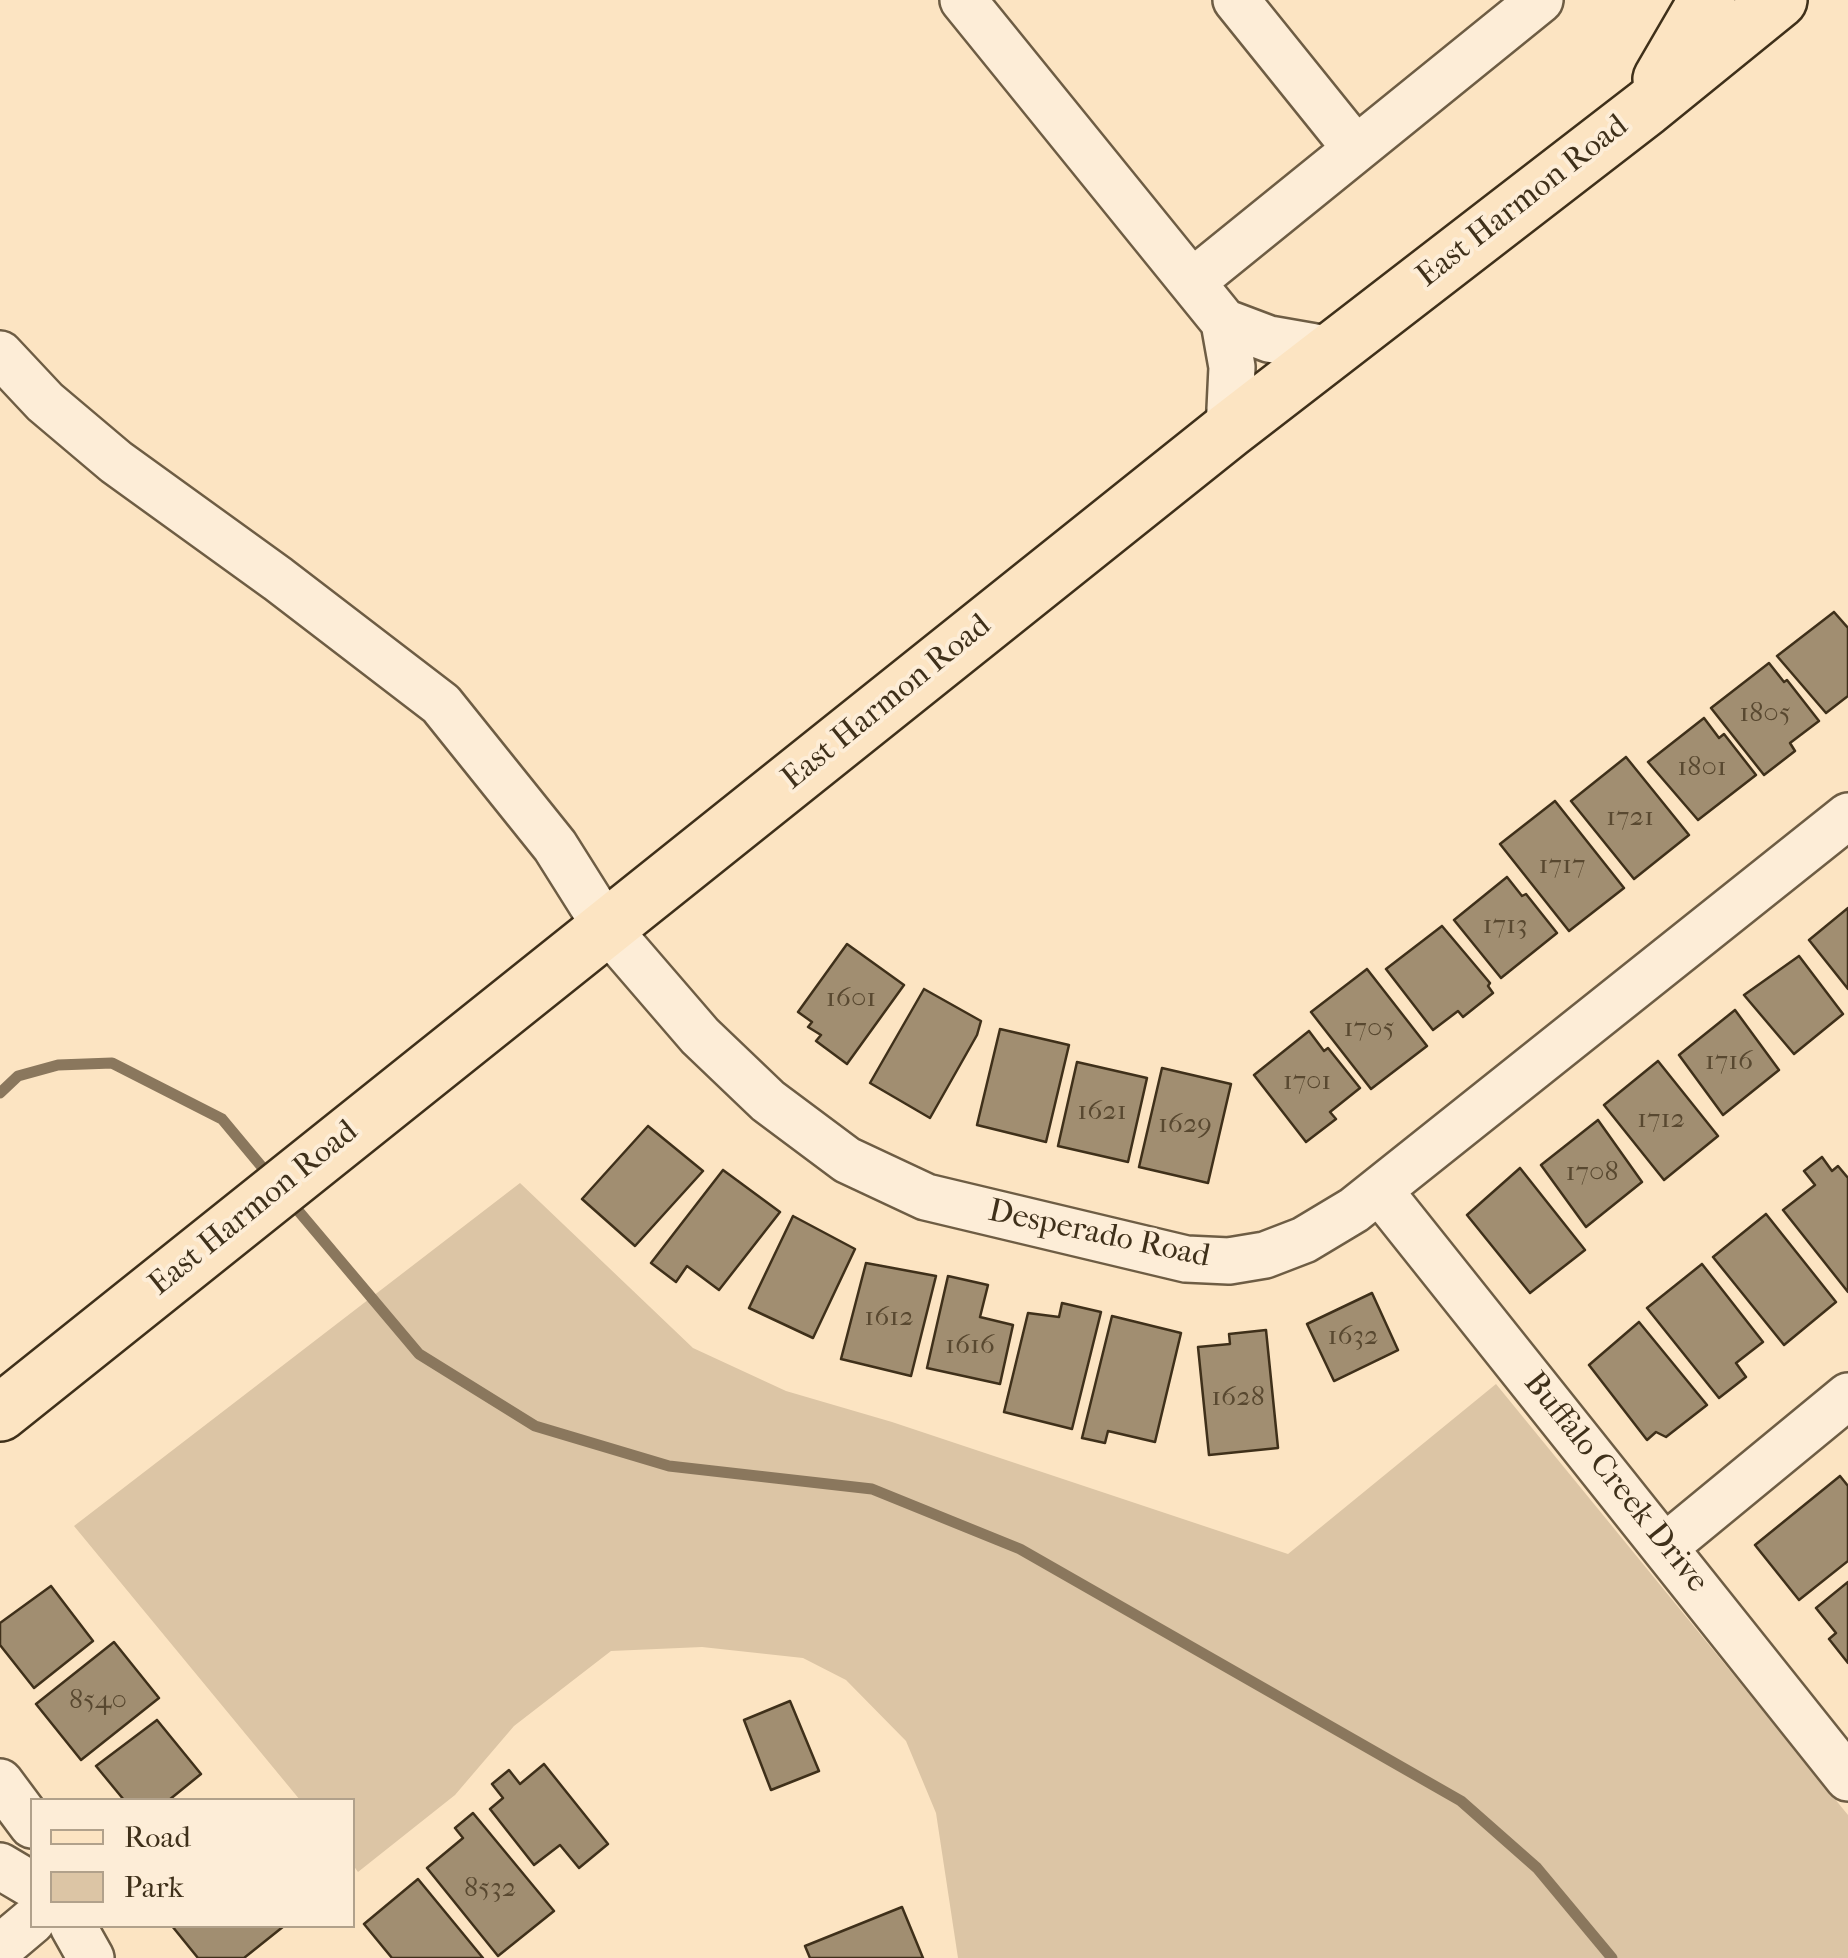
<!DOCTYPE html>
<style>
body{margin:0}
#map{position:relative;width:1848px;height:1958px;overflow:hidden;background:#fce4c2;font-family:"IM FELL French Canon",serif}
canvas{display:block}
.legend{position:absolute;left:30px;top:1798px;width:325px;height:130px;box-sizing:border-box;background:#fdedd7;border:2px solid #b1a18b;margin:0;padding:12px 18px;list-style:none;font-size:30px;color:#3f301a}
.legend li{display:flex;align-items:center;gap:20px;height:50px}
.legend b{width:50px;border:2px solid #b1a18b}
</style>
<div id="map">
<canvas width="1848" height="1958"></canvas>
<ul class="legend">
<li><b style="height:12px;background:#fce4c2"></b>Road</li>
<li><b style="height:28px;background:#dcc5a5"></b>Park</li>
</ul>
</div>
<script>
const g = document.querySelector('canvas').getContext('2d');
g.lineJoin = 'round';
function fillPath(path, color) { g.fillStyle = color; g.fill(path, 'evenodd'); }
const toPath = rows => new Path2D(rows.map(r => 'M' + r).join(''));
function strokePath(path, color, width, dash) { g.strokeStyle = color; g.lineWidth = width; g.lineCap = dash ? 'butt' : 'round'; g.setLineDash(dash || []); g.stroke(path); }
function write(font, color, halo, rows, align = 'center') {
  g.font = font + ' "IM FELL French Canon",serif'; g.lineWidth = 8; g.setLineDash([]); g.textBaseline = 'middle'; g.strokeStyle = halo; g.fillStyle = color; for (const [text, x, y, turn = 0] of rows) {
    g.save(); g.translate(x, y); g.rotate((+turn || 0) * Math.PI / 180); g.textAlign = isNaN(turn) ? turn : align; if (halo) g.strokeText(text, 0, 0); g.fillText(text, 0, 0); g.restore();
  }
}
const green = toPath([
 [520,1183,693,1348,786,1391,892,1422,1288,1554,1496,1384,1848,1815,1848,1958,958,1958,936,1813,906,1741,846,1680,803,1658,702,1647,611,1651,514,1726,455,1795,358,1872,353,1865,352,1800,300,1800,74,1526]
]);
const stream = toPath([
 [0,1093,18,1076,58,1065,112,1063,222,1119,272,1179],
 [290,1201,419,1354,535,1426,669,1466,872,1489,1020,1549,1461,1801,1537,1868,1612,1958]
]);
const building = toPath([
 [1834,612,1848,628,1848,696,1826,713,1777,656,1834,612],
 [1769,663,1784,682,1787,680,1819,721,1790,743,1795,751,1764,775,1711,708,1769,663],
 [1704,718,1719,738,1724,734,1756,775,1698,820,1648,762,1704,718],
 [1626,757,1689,835,1634,879,1571,801,1626,757],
 [1555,801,1624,888,1569,931,1500,844,1555,801],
 [1507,877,1522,896,1526,894,1557,933,1501,978,1454,920,1507,877],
 [1848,908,1848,989,1809,940,1848,908],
 [1442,926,1490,983,1488,986,1493,993,1463,1017,1458,1011,1433,1030,1386,969,1442,926],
 [847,944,904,985,847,1064,816,1041,821,1035,808,1027,812,1022,798,1012,847,944],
 [1799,956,1843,1014,1794,1054,1744,995,1799,956],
 [1367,969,1427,1046,1371,1089,1311,1012,1367,969],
 [924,989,981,1021,977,1035,930,1118,870,1083,924,989],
 [1735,1010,1779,1070,1723,1115,1679,1055,1735,1010],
 [1000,1029,1069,1045,1046,1142,977,1125,1000,1029],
 [1309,1031,1324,1051,1328,1048,1360,1088,1330,1112,1336,1119,1306,1142,1254,1075,1309,1031],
 [1658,1061,1718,1136,1664,1180,1604,1105,1658,1061],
 [1077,1062,1147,1078,1128,1162,1058,1146,1077,1062],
 [1162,1068,1231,1084,1208,1183,1139,1167,1162,1068],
 [1598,1120,1642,1182,1586,1227,1541,1165,1598,1120],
 [648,1126,703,1171,635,1246,582,1199,648,1126],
 [1822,1157,1832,1171,1838,1166,1848,1178,1848,1292,1783,1210,1815,1185,1804,1171,1822,1157],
 [1520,1168,1585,1250,1530,1293,1467,1215,1520,1168],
 [723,1170,780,1212,719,1290,687,1266,676,1282,651,1263,723,1170],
 [1766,1214,1836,1302,1784,1345,1713,1257,1766,1214],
 [793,1216,855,1249,813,1338,749,1308,793,1216],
 [866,1263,936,1276,911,1376,841,1359,866,1263],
 [1702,1264,1763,1342,1736,1363,1746,1377,1719,1398,1647,1308,1702,1264],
 [948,1276,988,1285,980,1317,1013,1325,1000,1384,927,1368,948,1276],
 [1372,1293,1398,1350,1334,1381,1307,1324,1372,1293],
 [1062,1303,1101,1312,1072,1429,1004,1412,1028,1313,1059,1317,1062,1303],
 [1112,1316,1181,1333,1155,1442,1108,1431,1105,1443,1082,1438,1112,1316],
 [1639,1322,1707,1405,1666,1437,1656,1432,1647,1440,1589,1365,1639,1322],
 [1266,1330,1278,1448,1209,1455,1198,1347,1230,1344,1229,1334,1266,1330],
 [1840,1476,1848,1486,1848,1561,1799,1600,1755,1545,1840,1476],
 [1848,1582,1848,1663,1829,1639,1836,1633,1816,1608,1848,1582],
 [51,1586,93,1641,34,1688,0,1645,0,1623,51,1586],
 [114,1642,159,1698,81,1760,36,1704,114,1642],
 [790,1701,819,1771,771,1790,744,1720,790,1701],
 [157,1720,201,1774,169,1800,124,1800,96,1766,157,1720],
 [544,1764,608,1844,579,1868,560,1845,534,1865,490,1809,503,1798,492,1784,509,1770,520,1784,544,1764],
 [473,1813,554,1911,498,1956,427,1868,463,1838,455,1828,473,1813],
 [418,1879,483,1958,392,1958,364,1924,418,1879],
 [902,1907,923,1958,810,1958,805,1946,902,1907],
 [172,1926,284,1926,244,1958,198,1958,172,1926]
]);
const minor = toPath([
 [963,0,1224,322,1232,367,1229,430],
 [1236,0,1356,149],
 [1192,282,1540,0],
 [1224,322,1269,339,1332,350],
 [0,354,45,402,116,462,278,579,441,704,555,846,606,927,700,1036,768,1101,847,1160,926,1197,1186,1259,1229,1261,1265,1255,1304,1240,1354,1210,1848,816],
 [1379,1190,1848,1778],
 [1666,1546,1848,1396],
 [0,1782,32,1825],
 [0,1866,32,1885],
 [73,1926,91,1958],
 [0,1948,32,1921]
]);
const major = toPath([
 [1661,79,1707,0],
 [0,1413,1229,430,1646,108,1779,0]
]);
const numberNames = [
 ["1805",1765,714],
 ["1801",1702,768],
 ["1721",1630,818],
 ["1717",1562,866],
 ["1713",1505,926],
 ["1601",851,999],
 ["1705",1369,1029],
 ["1716",1729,1062],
 ["1701",1307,1082],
 ["1621",1102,1112],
 ["1712",1661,1120],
 ["1629",1185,1125],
 ["1708",1592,1173],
 ["1612",889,1318],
 ["1632",1353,1337],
 ["1616",970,1346],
 ["1628",1238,1398],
 ["8540",98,1701],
 ["8532",490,1889]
];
const streetNames = [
 ["East Harmon Road",1523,202,-38],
 ["East Harmon Road",887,703,-39],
 ["East Harmon Road",254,1209,-39],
 ["Desperado Road",1099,1235,12],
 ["Buffalo Creek Drive",1615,1483,51]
];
fillPath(green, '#dcc5a5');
strokePath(stream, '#8a775d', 11);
fillPath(building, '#a18e71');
strokePath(building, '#3f301a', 2.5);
strokePath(minor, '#6e5d44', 50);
strokePath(major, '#3f301a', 60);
strokePath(minor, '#fdedd7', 45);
strokePath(major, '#fce4c2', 55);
write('28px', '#584830', null, numberNames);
write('32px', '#3f301a', '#fdedd7', streetNames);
</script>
